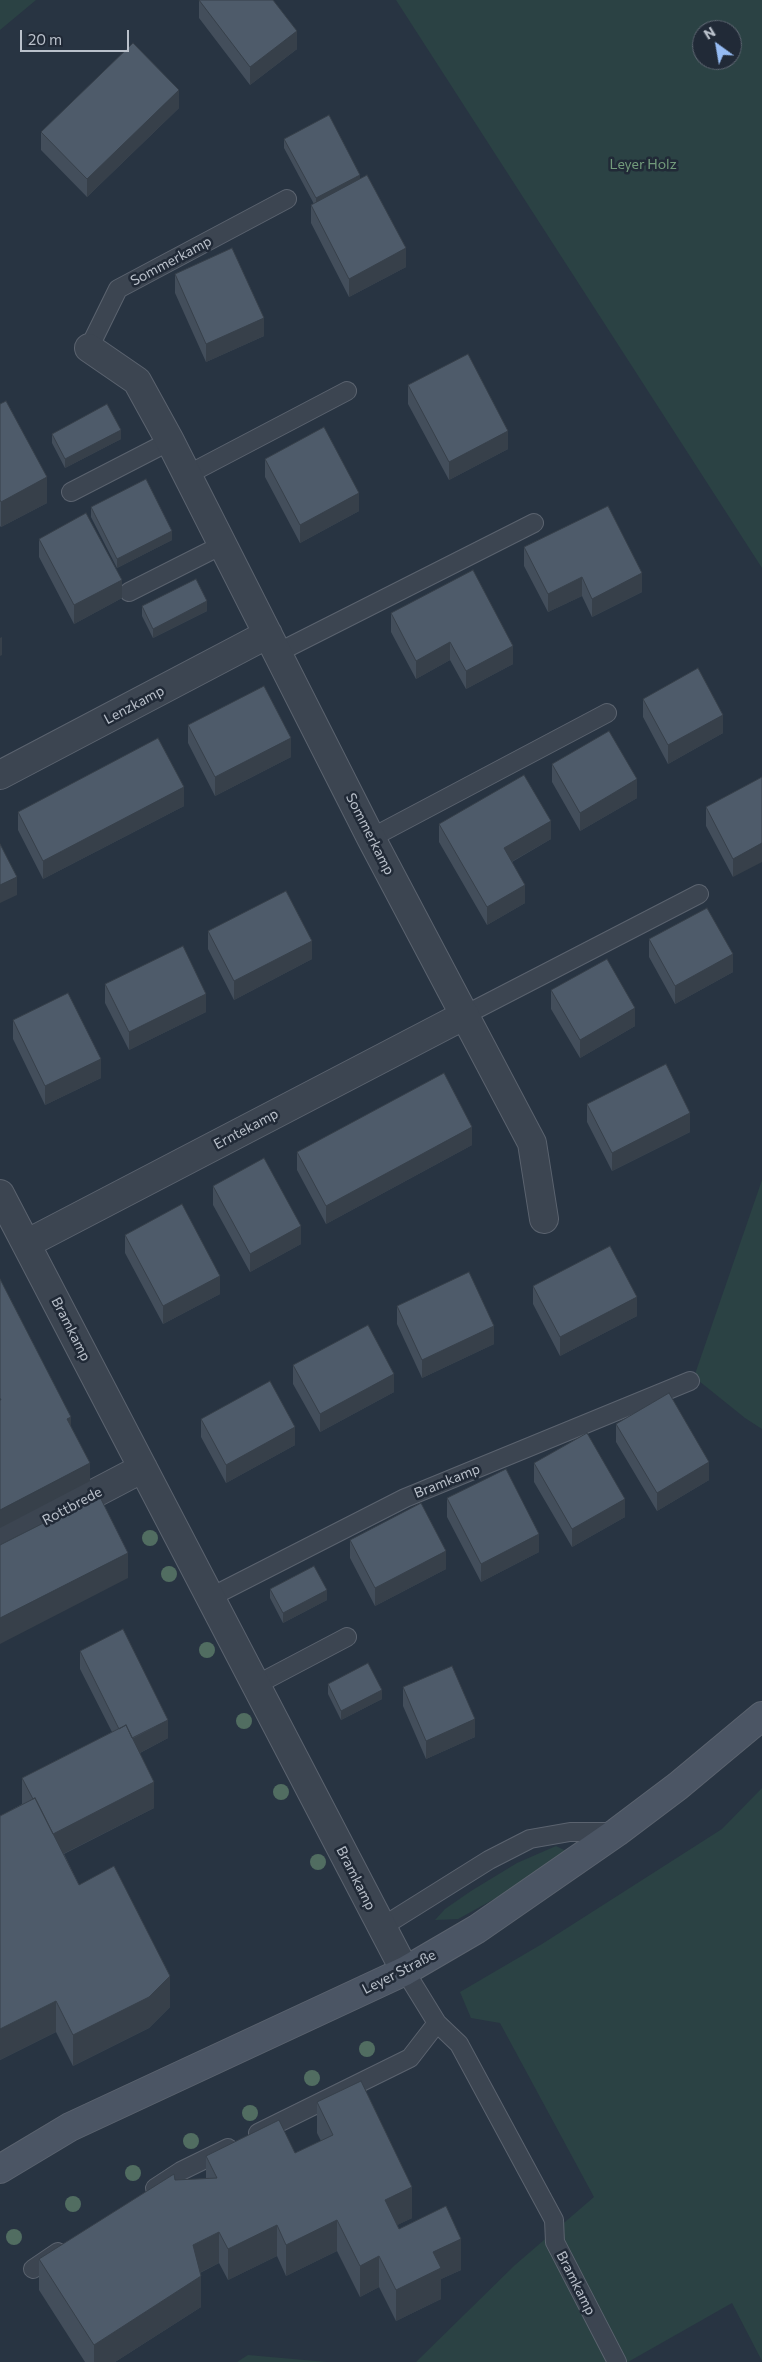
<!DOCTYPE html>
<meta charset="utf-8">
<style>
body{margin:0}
#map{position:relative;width:762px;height:2362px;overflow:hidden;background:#283442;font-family:Commissioner,sans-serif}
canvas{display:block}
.north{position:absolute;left:692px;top:20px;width:50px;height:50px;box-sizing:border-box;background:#212a37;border:1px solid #5e6672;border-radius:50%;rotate:328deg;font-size:14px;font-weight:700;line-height:20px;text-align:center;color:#bac1cb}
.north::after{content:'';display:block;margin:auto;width:18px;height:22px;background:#96bcf4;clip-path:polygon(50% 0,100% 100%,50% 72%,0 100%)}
.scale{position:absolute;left:20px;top:30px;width:109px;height:22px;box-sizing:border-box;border:2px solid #bac1cb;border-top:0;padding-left:6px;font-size:15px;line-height:18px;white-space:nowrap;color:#bac1cb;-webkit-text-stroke:4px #212a37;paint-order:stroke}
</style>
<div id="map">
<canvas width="762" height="2362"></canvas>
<div class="north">N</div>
<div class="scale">20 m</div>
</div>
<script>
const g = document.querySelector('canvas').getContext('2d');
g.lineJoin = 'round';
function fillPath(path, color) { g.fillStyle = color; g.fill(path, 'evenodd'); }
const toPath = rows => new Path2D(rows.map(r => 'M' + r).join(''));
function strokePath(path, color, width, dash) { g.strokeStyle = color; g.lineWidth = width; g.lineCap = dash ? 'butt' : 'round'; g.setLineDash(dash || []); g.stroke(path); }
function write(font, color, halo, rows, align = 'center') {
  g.font = font + ' Commissioner,sans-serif'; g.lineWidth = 5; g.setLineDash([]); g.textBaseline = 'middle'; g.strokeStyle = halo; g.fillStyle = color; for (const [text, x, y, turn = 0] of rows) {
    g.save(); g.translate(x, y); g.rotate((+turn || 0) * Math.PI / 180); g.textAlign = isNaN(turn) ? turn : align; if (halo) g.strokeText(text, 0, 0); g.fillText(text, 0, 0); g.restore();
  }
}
const green = toPath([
 [0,0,36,0,0,30],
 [396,0,762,0,762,568],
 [702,30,732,30,732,60,702,60],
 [762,1180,762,1429,745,1418,694,1377],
 [762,1788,762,2361,732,2303,628,2362,416,2362,515,2265,594,2197,500,2023,471,2018,460,1992,542,1944,722,1829],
 [556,1846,568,1852,518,1886,458,1919,435,1920,445,1909,471,1891,517,1863],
 [248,2355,327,2362,237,2362]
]);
const lane = toPath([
 [89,348,118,289,287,199],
 [187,475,347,391],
 [71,492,170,441],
 [129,592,222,545],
 [277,653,534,523],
 [371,838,607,713],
 [465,1015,699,894],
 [211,1597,405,1498,690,1381],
 [256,1685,347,1637],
 [382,1927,489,1860,530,1839,570,1832,616,1832],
 [405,1971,437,2023,459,2044,554,2220,555,2242,617,2362],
 [258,2133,410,2058,437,2023],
 [155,2188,181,2171,228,2148],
 [33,2269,58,2252]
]);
const street = toPath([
 [89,348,137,381,170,441,371,838,532,1143,544,1219],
 [0,775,268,634],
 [0,1194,405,1971],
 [26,1244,465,1015],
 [0,1543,143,1468]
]);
const secondary = toPath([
 [0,2169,70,2127,405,1971,477,1929,617,1832,678,1786,762,1716]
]);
const trees = [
 [150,1538],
 [169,1574],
 [207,1650],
 [244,1721],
 [281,1792],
 [318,1862],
 [367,2049],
 [312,2078],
 [250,2113],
 [191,2141],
 [133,2173],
 [73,2204],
 [14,2237]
];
const wall = toPath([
 [199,0,297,49,250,85,199,18],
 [179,108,87,197,41,150,41,132],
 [284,139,360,179,406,267,349,297,311,223,311,205,314,204,284,148],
 [175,274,264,336,206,362,175,293],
 [408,385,508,449,449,480,408,404],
 [0,404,47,503,1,527,0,526],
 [52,434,121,439,65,468,52,443],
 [265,459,359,511,300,543,265,477],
 [91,507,172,540,117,568,91,517],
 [39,539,122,598,74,624,39,557],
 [524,547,642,592,592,617,582,596,548,612,524,566],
 [142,606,207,611,153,638,142,616],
 [391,613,513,664,466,689,450,660,416,679,391,632],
 [643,699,723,733,668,764,643,717],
 [188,725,291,757,215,796,188,743],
 [552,764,637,798,580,831,552,782],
 [762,777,733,877,706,826,706,807],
 [184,806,43,879,18,830,18,812],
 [439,824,551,839,512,862,525,903,487,925,439,842],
 [208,931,312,959,234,1000,208,949],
 [649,939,733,972,675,1004,649,957],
 [105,984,206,1012,129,1050,105,1003],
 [551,990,635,1026,580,1058,551,1009],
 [13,1020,101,1078,45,1105,13,1039],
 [587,1104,690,1132,612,1171,587,1122],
 [472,1145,326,1224,297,1170,297,1152],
 [213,1186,301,1244,250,1272,213,1205],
 [125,1235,220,1294,163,1324,125,1253],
 [533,1286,637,1316,560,1356,533,1304],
 [397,1306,494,1344,422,1378,397,1324],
 [293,1365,394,1392,320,1432,293,1384],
 [201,1419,295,1445,226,1483,201,1437],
 [616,1424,709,1480,657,1511,616,1442],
 [534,1463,625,1517,572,1547,534,1482],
 [447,1498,539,1552,481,1582,447,1517],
 [350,1540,446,1569,375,1606,350,1558],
 [270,1589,327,1600,283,1623,270,1598],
 [80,1651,168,1738,140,1753,154,1808,64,1854,79,1885,170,2007,149,2028,73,2066,56,2032,0,2060,0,1816,22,1804,22,1778,112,1732,80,1669],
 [328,1684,382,1699,341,1720,328,1694],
 [403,1687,475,1737,426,1759,403,1706],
 [317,2102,412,2218,397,2225,399,2229,461,2270,441,2279,441,2299,396,2321,379,2287,360,2297,337,2251,286,2276,277,2256,228,2280,219,2263,200,2273,201,2307,115,2362,85,2362,39,2290,39,2259,175,2180,206,2179,206,2156,295,2153,321,2141,317,2133]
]);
const shadedWall = toPath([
 [297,31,297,49,250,85,250,67],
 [179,90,179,108,87,197,87,179],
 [360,175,360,185,316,208,316,198],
 [406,248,406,267,349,297,349,279],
 [264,318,264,336,206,362,206,344],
 [121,430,121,439,65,468,65,459],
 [508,431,508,449,449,480,449,462],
 [47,477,47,503,1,527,1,502],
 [359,493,359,511,300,543,300,525],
 [172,531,172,540,117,568,117,559],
 [642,573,642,592,592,617,592,599],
 [582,577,582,596,548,612,548,594],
 [122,580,122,598,74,624,74,605],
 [207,601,207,611,153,638,153,629],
 [2,637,2,655,0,656,0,638],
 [450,642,450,660,416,679,416,661],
 [513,646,513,664,466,689,466,671],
 [723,715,723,733,668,764,668,745],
 [291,738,291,757,215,796,215,777],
 [637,779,637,798,580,831,580,813],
 [184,787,184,806,43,879,43,861],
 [551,821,551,839,504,866,504,848],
 [762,843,762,862,733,877,733,859],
 [17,877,17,895,0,903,0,885],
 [525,885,525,903,487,925,487,907],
 [312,941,312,959,234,1000,234,981],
 [733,954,733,972,675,1004,675,986],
 [206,994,206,1012,129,1050,129,1032],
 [635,1008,635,1026,580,1058,580,1040],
 [101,1059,101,1078,45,1105,45,1086],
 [690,1113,690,1132,612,1171,612,1153],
 [472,1127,472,1145,326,1224,326,1206],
 [301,1226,301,1244,250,1272,250,1254],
 [220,1276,220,1294,163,1324,163,1306],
 [637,1297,637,1316,560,1356,560,1337],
 [494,1326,494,1344,422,1378,422,1360],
 [394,1374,394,1392,320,1432,320,1414],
 [71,1417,71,1436,67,1419],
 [295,1427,295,1445,226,1483,226,1465],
 [709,1462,709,1480,657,1511,657,1493],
 [90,1463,90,1481,0,1528,0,1510],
 [625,1499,625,1517,572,1547,572,1529],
 [539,1534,539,1552,481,1582,481,1564],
 [446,1551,446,1569,375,1606,375,1588],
 [128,1553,128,1578,0,1644,0,1618],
 [327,1590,327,1600,283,1623,283,1613],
 [382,1690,382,1699,341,1720,341,1711],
 [475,1719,475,1737,426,1759,426,1741],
 [168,1720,168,1738,130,1758,130,1740],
 [154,1782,154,1808,51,1860,51,1835],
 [170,1976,170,2007,149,2028,73,2066,73,2035],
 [56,2001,56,2032,0,2060,0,2029],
 [412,2187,412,2218,385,2231,385,2200],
 [337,2220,337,2251,286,2276,286,2245],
 [277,2225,277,2256,228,2280,228,2249],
 [219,2232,219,2263,193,2276,193,2245],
 [461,2239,461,2270,441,2279,441,2299,396,2321,396,2290,433,2252],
 [379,2256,379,2287,360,2297,360,2266],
 [201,2276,201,2307,115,2362,94,2362,94,2345]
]);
const building = toPath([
 [199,0,273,0,297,31,250,67,199,0],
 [133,43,179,90,87,179,41,132,133,43],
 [329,115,360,175,316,198,284,139,329,115],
 [367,175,406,248,349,279,311,205,367,175],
 [232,248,264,318,206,344,175,274,232,248],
 [468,354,508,431,449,462,408,385,468,354],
 [6,401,47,477,1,502,0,500,0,404,6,401],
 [107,404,121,430,65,459,52,434,107,404],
 [324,427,359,493,300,525,265,459,324,427],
 [146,479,172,531,117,559,91,507,146,479],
 [608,506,642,573,592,599,582,577,548,594,524,547,608,506],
 [86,513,122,580,74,605,39,539,86,513],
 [473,570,513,646,466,671,450,642,416,661,391,613,473,570],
 [196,579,207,601,153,629,142,606,196,579],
 [698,668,723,715,668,745,643,699,698,668],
 [264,686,291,738,215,777,188,725,264,686],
 [609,731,637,779,580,813,552,764,609,731],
 [158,738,184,787,43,861,18,812,158,738],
 [524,775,551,821,504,848,525,885,487,907,439,824,524,775],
 [762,777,762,843,733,859,706,807,762,777],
 [0,844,17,877,0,885,0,844],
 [286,891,312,941,234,981,208,931,286,891],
 [707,908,733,954,675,986,649,939,707,908],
 [183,946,206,994,129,1032,105,984,183,946],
 [607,959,635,1008,580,1040,551,990,607,959],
 [68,993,101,1059,45,1086,13,1020,68,993],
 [666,1064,690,1113,612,1153,587,1104,666,1064],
 [444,1073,472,1127,326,1206,297,1152,444,1073],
 [264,1158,301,1226,250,1254,213,1186,264,1158],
 [182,1204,220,1276,163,1306,125,1235,182,1204],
 [610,1246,637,1297,560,1337,533,1286,610,1246],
 [469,1272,494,1326,422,1360,397,1306,469,1272],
 [0,1279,71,1417,67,1419,90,1463,0,1510,0,1400,1,1400,0,1398,0,1279],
 [368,1325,394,1374,320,1414,293,1365,368,1325],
 [270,1381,295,1427,226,1465,201,1419,270,1381],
 [669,1393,709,1462,657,1493,616,1424,669,1393],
 [587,1433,625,1499,572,1529,534,1463,587,1433],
 [506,1469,539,1534,481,1564,447,1498,506,1469],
 [99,1495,128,1553,0,1618,0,1545,99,1495],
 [421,1503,446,1551,375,1588,350,1540,421,1503],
 [314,1566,327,1590,283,1613,270,1589,314,1566],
 [123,1629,168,1720,132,1738,126,1725,119,1729,80,1651,123,1629],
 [368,1663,382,1690,341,1711,328,1684,368,1663],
 [452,1666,475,1719,426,1741,403,1687,452,1666],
 [126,1725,154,1782,53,1834,35,1798,33,1799,22,1778,126,1725],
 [35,1798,79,1885,114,1866,170,1976,149,1997,73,2035,56,2001,0,2029,0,1816,35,1798],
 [361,2081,412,2187,385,2200,399,2229,446,2206,461,2239,433,2252,441,2268,396,2290,379,2256,360,2266,337,2220,286,2245,277,2225,228,2249,219,2232,193,2245,201,2276,94,2345,39,2259,174,2174,175,2180,217,2178,206,2156,279,2120,295,2153,333,2135,317,2102,361,2081]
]);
const parkNames = [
 ["Leyer Holz",643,164]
];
const streetNames = [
 ["Sommerkamp",171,261,-28],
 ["Lenzkamp",134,705,-28],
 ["Sommerkamp",370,834,63],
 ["Erntekamp",246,1129,-28],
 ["Bramkamp",71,1329,63],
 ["Bramkamp",447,1481,-22],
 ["Rottbrede",72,1506,-28],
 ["Bramkamp",356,1878,63],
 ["Leyer Straße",399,1972,-27],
 ["Bramkamp",576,2283,63]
];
fillPath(green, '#2b4244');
strokePath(lane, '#5b636f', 20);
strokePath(street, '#5b636f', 30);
strokePath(secondary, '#5b636f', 30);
strokePath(lane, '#3c4551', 18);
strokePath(street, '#3c4551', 28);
strokePath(secondary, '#4b5564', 28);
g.fillStyle = '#516d61';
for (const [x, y] of trees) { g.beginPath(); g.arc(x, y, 8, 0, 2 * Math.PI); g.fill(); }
fillPath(wall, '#434e5b');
fillPath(shadedWall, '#37404a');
fillPath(building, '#4e5b6a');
strokePath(building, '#37404a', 1);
write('14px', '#729b7b', '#212a37', parkNames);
write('14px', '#bac1cb', '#212a37', streetNames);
</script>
